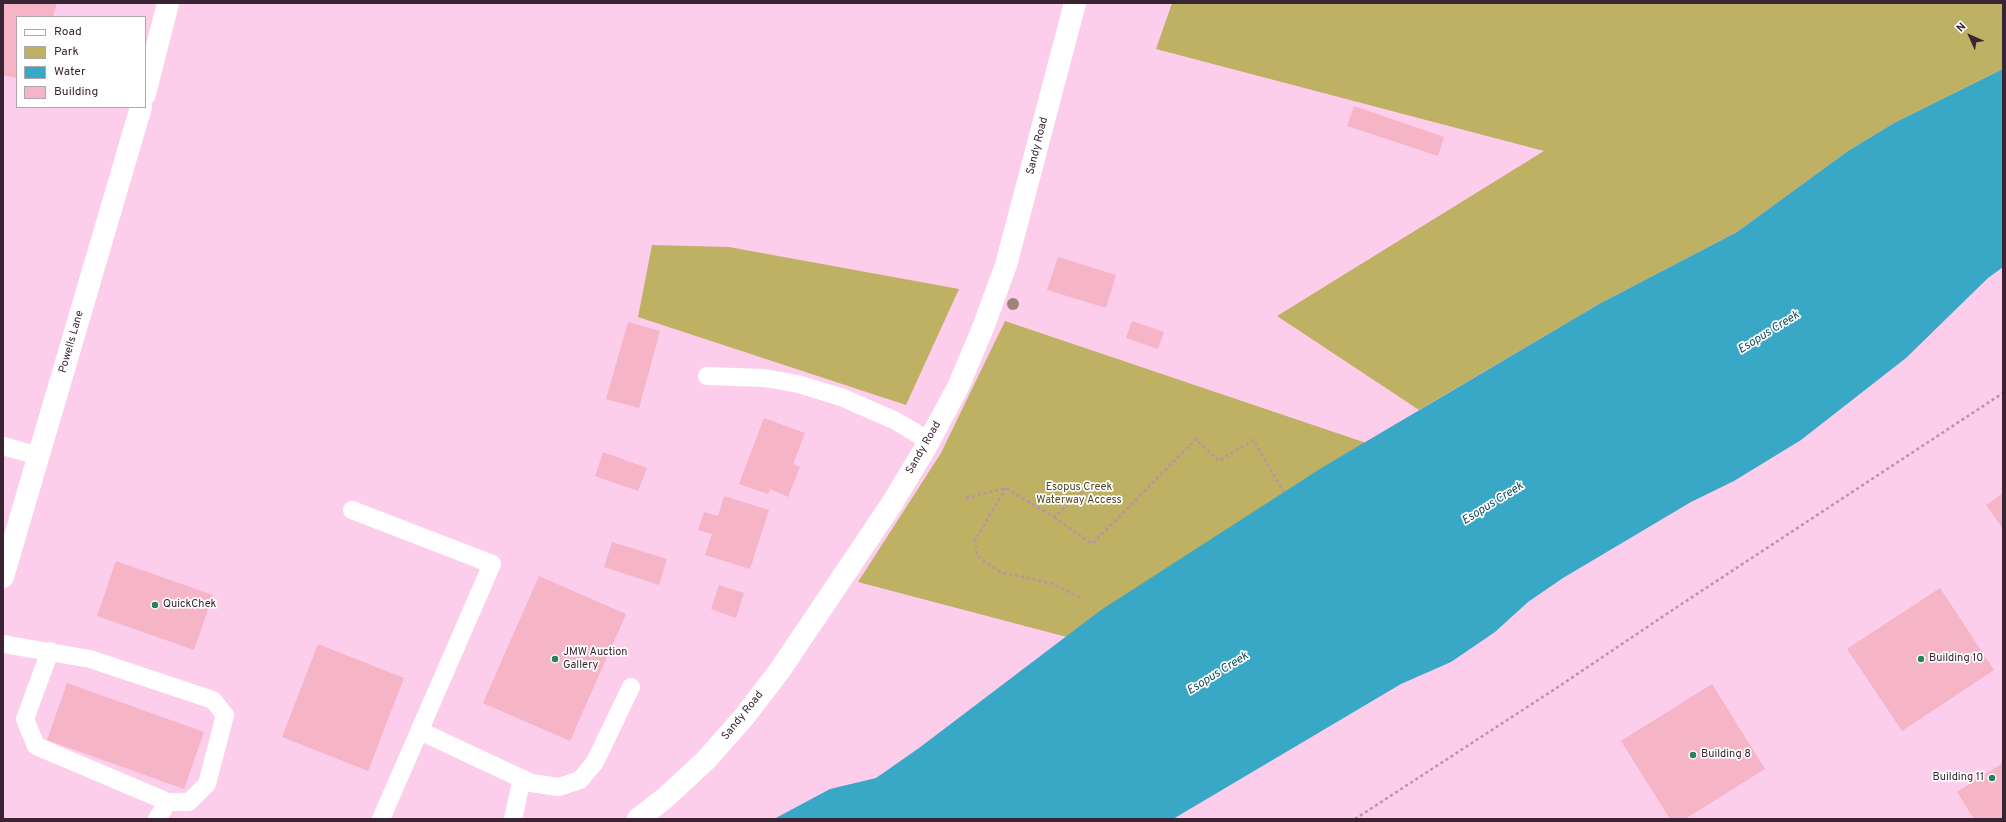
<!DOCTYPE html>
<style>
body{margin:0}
#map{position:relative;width:2006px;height:822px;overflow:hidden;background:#fdcdec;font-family:Overpass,sans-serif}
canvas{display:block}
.frame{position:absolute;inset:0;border:4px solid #3a2433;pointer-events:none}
.legend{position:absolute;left:16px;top:16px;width:130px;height:92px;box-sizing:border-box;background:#fefefe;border:1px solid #b0a7ad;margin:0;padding:5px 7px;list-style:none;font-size:12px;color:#3a2433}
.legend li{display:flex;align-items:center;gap:8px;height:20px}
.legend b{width:20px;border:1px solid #b0a7ad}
.north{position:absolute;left:1950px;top:16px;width:40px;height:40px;-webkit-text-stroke:3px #fefefe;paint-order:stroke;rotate:315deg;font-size:11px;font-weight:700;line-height:16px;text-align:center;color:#3a2433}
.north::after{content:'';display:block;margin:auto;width:14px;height:18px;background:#3a2433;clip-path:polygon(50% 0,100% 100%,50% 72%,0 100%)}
</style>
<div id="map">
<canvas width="2006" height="822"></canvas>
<div class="frame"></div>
<ul class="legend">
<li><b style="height:5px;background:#fff"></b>Road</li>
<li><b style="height:11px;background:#beb164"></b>Park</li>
<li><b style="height:11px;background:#38a8c6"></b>Water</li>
<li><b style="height:11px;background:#f6b4c7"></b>Building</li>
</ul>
<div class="north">N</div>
</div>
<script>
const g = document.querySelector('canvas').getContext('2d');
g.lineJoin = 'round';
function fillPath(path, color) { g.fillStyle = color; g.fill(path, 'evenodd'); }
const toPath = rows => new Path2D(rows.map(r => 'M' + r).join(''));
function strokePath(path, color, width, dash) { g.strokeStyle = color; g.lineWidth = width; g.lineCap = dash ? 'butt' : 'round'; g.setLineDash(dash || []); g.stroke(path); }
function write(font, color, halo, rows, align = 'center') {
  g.font = font + ' Overpass,sans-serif'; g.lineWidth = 3.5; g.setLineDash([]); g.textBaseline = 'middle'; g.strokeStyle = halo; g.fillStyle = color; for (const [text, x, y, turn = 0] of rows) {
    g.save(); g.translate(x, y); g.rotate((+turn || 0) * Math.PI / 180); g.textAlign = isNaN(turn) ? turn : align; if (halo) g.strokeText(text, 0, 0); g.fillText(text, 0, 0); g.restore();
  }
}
const green = toPath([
 [1172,3,2003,3,2003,69,1894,123,1848,151,1737,232,1599,304,1419,410,1277,316,1544,151,1156,49],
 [652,245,729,247,959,289,906,405,638,317],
 [1005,321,1470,478,1188,669,858,582,941,453]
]);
const water = toPath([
 [2003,69,2003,267,1988,278,1906,358,1801,440,1734,481,1691,502,1563,578,1528,602,1495,632,1451,662,1401,684,1173,819,774,819,830,789,876,778,919,748,1101,610,1323,467,1599,304,1737,232,1848,151,1894,123]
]);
const building = toPath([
 [3,3,57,3,53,17,17,17,17,78,3,75],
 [1354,106,1444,137,1438,156,1347,126],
 [1058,257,1116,275,1106,308,1047,290],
 [1132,321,1164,332,1158,349,1126,338],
 [628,322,660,331,639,408,606,399],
 [764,418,805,433,793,464,800,467,788,497,770,489,768,494,739,484],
 [603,452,647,468,638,491,595,476],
 [2003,493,2003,529,1986,505],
 [724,496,769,510,750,569,705,555,712,534,698,530,704,512,718,516],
 [612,542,667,559,659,585,604,567],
 [116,561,213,595,194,650,97,616],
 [539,576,626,614,570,741,483,703],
 [719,585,744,593,736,618,711,609],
 [1940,588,1994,670,1902,731,1847,649],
 [318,644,404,678,368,771,282,737],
 [67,683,204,732,184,789,47,740],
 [1712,684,1765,769,1685,819,1670,819,1621,741],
 [2003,763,2003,819,1974,819,1957,792]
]);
const path = toPath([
 [1006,488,975,540,977,556,1000,572,1050,583,1083,599],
 [966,498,1006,488,1054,517,1093,482],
 [1054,517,1092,544,1196,439,1219,461,1253,440,1284,492],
 [1355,819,1558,687,1674,609,2003,393]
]);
const service = toPath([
 [707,376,765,378,798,384,841,397,896,421,929,441],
 [3,446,39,456],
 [352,510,492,564,381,819],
 [3,644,90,659,213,700,225,715,207,784,189,802,168,802,157,819],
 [50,651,25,719,36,746,168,802],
 [420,731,531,783,559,787,580,780,595,762,631,687],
 [513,819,522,778]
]);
const minor = toPath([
 [145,94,168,3],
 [3,577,141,107],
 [638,819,665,798,706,760,744,717,780,670,891,505,926,447,958,387,983,328,1006,265,1075,3]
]);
const trees = [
 [1013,304]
];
const markers = [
 [155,605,4,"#268258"],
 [555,659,4,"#268258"],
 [1921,659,4,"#268258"],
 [1693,755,4,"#268258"],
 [1992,778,4,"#268258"]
];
const streetNames = [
 ["Sandy Road",1038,146,-76],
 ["Powells Lane",72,342,-74],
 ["Sandy Road",924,448,-60],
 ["Sandy Road",743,716,-51]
];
const parkNames = [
 ["Esopus Creek",1079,488],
 ["Waterway Access",1079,501]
];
const poiNames = [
 ["QuickChek",163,605],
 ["JMW Auction",563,653],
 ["Gallery",563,666],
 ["Building 10",1929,659],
 ["Building 8",1701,755],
 ["Building 11",1984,778,"right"]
];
const waterNames = [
 ["Esopus Creek",1769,333,-32],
 ["Esopus Creek",1493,504,-32],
 ["Esopus Creek",1218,674,-32]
];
fillPath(green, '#beb164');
fillPath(water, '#38a8c6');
fillPath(building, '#f6b4c7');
strokePath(path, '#b992ab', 2.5, [3, 3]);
strokePath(service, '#fff', 18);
strokePath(minor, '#fff', 22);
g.fillStyle = '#9e8478';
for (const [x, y] of trees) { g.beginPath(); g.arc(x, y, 6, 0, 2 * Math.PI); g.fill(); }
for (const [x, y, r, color] of markers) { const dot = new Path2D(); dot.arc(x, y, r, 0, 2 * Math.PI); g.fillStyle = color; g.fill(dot); strokePath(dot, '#fefefe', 1.5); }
write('11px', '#3a2433', '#fefefe', streetNames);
write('11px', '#50481a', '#fefefe', parkNames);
write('11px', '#3a2433', '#fefefe', poiNames, 'left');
write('italic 12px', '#0f4e5e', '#fefefe', waterNames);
</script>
